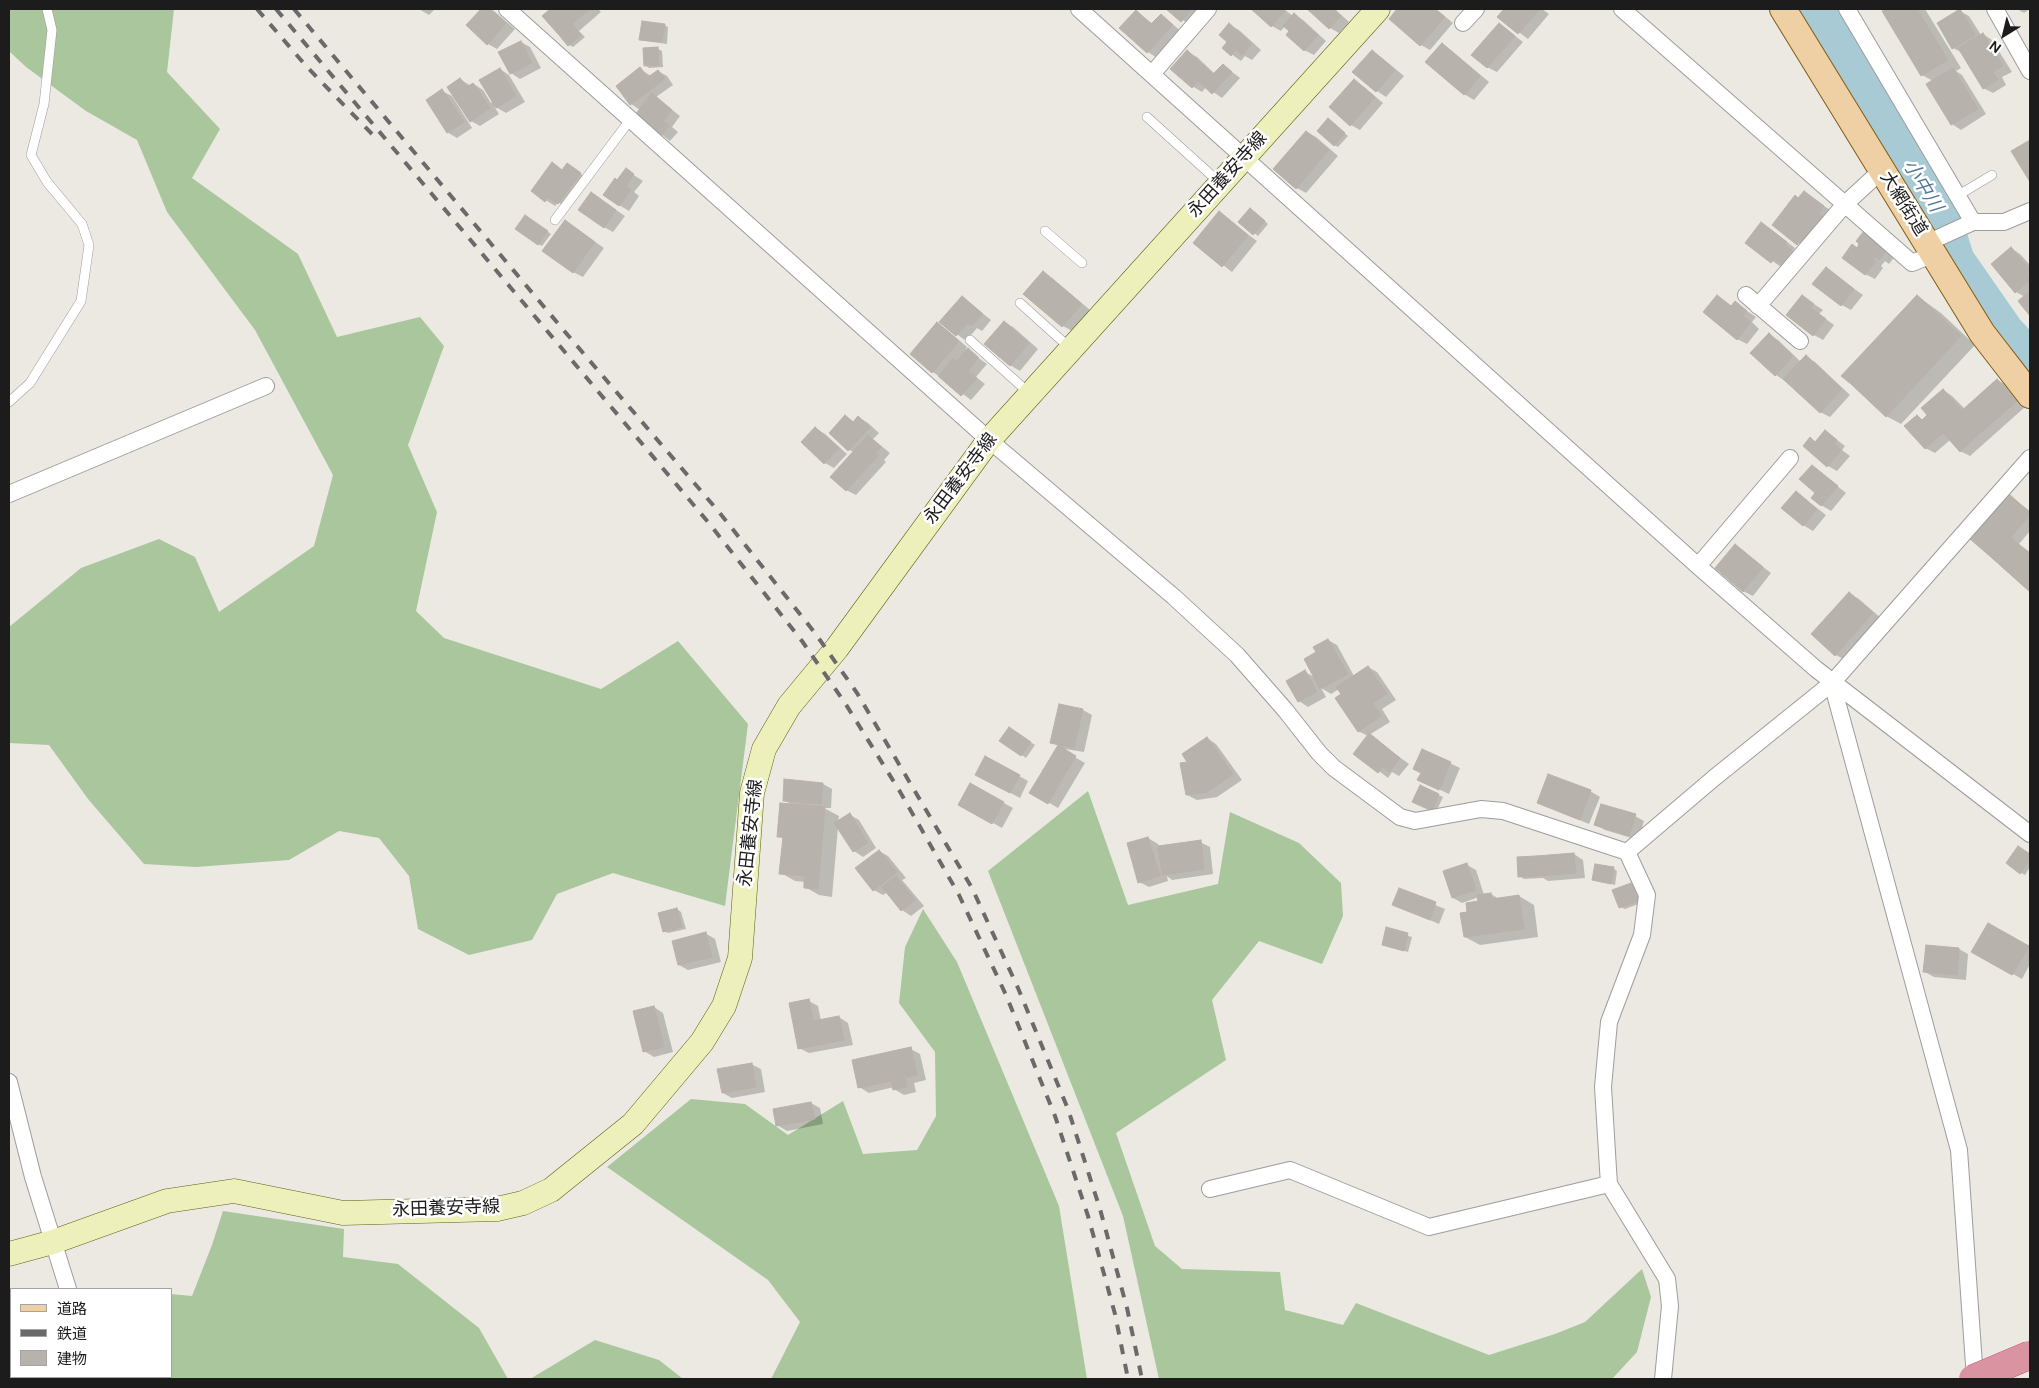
<!DOCTYPE html>
<meta charset="utf-8">
<style>
body{margin:0}
#map{position:relative;width:2039px;height:1388px;overflow:hidden;background:#ece9e3;font-family:"DM Sans","Noto Sans JP",sans-serif}
canvas{display:block}
.frame{position:absolute;inset:0;border:10px solid #1c1c1c;pointer-events:none}
.legend{position:absolute;left:10px;top:1288px;width:162px;height:90px;box-sizing:border-box;background:#fff;border:1px solid #a4a4a4;margin:0;padding:6px 9px;list-style:none;font-size:15px;color:#1c1c1c}
.legend li{display:flex;align-items:center;gap:10px;height:25px}
.legend b{width:25px;border:1px solid #a4a4a4}
.north{position:absolute;left:1979px;top:10px;width:50px;height:50px;-webkit-text-stroke:4px #fff;paint-order:stroke;rotate:216deg;font-size:14px;font-weight:700;line-height:20px;text-align:center;color:#1c1c1c}
.north::after{content:'';display:block;margin:auto;width:18px;height:22px;background:#1c1c1c;clip-path:polygon(50% 0,100% 100%,50% 72%,0 100%)}
</style>
<div id="map">
<canvas width="2039" height="1388"></canvas>
<div class="frame"></div>
<ul class="legend">
<li><b style="height:6px;background:#efcfa4"></b>道路</li>
<li><b style="height:6px;background:#6a6a6a"></b>鉄道</li>
<li><b style="height:14px;background:#b8b2ac"></b>建物</li>
</ul>
<div class="north">N</div>
</div>
<script>
const g = document.querySelector('canvas').getContext('2d');
g.lineJoin = 'round';
function fillPath(path, color) { g.fillStyle = color; g.fill(path, 'evenodd'); }
const toPath = rows => new Path2D(rows.map(r => 'M' + r).join(''));
function strokePath(path, color, width, dash) { g.strokeStyle = color; g.lineWidth = width; g.lineCap = dash ? 'butt' : 'round'; g.setLineDash(dash || []); g.stroke(path); }
function write(font, color, halo, rows, align = 'center') {
  g.font = font + ' "DM Sans","Noto Sans JP",sans-serif'; g.lineWidth = 5; g.setLineDash([]); g.textBaseline = 'middle'; g.strokeStyle = halo; g.fillStyle = color; for (const [text, x, y, turn = 0] of rows) {
    g.save(); g.translate(x, y); g.rotate((+turn || 0) * Math.PI / 180); g.textAlign = isNaN(turn) ? turn : align; if (halo) g.strokeText(text, 0, 0); g.fillText(text, 0, 0); g.restore();
  }
}
const forest = toPath([
 [9,9,174,9,167,72,220,129,192,178,298,254,337,337,420,317,444,346,408,445,437,512,416,611,444,638,601,689,678,641,748,724,725,906,613,873,557,894,532,940,469,955,418,929,409,876,379,838,339,831,289,860,196,867,144,864,88,799,49,745,9,743,9,627,81,568,159,539,195,557,219,612,314,546,333,475,255,330,167,212,137,140,86,111,26,67,9,51],
 [1088,791,1128,905,1218,884,1230,812,1299,843,1341,883,1343,916,1322,964,1259,941,1212,1000,1226,1060,1116,1133,1155,1246,1182,1269,1280,1272,1285,1310,1343,1325,1356,1303,1489,1355,1555,1334,1585,1322,1642,1269,1651,1297,1637,1352,1612,1379,1159,1379,1123,1216,988,871],
 [923,909,957,962,1059,1206,1087,1379,771,1379,800,1322,768,1280,607,1167,691,1099,745,1104,788,1135,843,1101,863,1154,917,1150,936,1116,935,1052,899,1003,905,947],
 [223,1211,344,1229,343,1257,398,1264,479,1328,508,1379,133,1379,124,1377,171,1377,171,1294,192,1296,212,1245],
 [595,1340,659,1360,683,1379,530,1379]
]);
const shadow = toPath([
 [419,9,435,9,429,15],
 [482,9,490,9,494,11,515,29,497,49,488,44,467,25],
 [552,9,598,9,601,12,579,31,585,37,573,47,569,45,544,16],
 [1168,9,1198,9,1191,26],
 [1253,9,1284,9,1293,16,1294,15,1303,20,1326,41,1314,55,1304,50,1291,31,1285,26,1281,31,1272,26],
 [1308,9,1338,9,1336,10,1349,22,1339,33,1330,28],
 [1399,9,1436,9,1453,23,1430,50,1421,45,1390,18],
 [1506,9,1542,9,1549,14,1528,39,1499,17],
 [1888,9,1925,9,1961,68,1956,71,1962,75,1986,114,1961,130,1952,124,1933,81,1922,75,1883,12],
 [2017,9,2030,9,2024,13],
 [1136,11,1153,24,1161,15,1181,31,1157,58,1148,52,1121,28],
 [1960,11,1969,16,1981,35,1983,34,1992,40,2012,72,2002,77,2006,85,1993,93,1983,88,1963,53,1953,48],
 [1500,24,1523,42,1497,72,1487,67],
 [664,25,668,27,667,44,645,41,641,39],
 [1229,25,1239,30,1261,50,1252,60,1245,56,1241,61,1223,48,1229,42],
 [521,42,530,47,541,68,520,79,511,73],
 [1442,45,1451,50,1489,82,1474,100,1464,94],
 [658,49,662,51,663,67,649,68,645,65],
 [1187,52,1197,57,1215,74,1223,65,1240,78,1222,98,1206,87,1202,92,1192,86],
 [1372,52,1381,57,1404,76,1386,97,1377,91],
 [500,69,509,75,525,102,506,113,494,106,499,114,480,126,471,121,460,79,471,86,474,84,483,90,491,103,493,101],
 [640,69,651,76,658,71,667,76,673,85,656,97,680,116,672,127,678,132,670,141,636,115,640,110,631,104],
 [1354,81,1363,86,1383,103,1360,130,1351,125],
 [442,91,452,96,472,128,457,138,447,132],
 [1332,122,1348,136,1338,147,1334,145],
 [1307,132,1316,137,1338,156,1306,193,1297,188],
 [552,164,563,171,567,165,589,179,568,209,558,202,555,206,532,191],
 [626,170,643,181,634,192,639,196,629,211,619,205,618,181],
 [1804,192,1833,212,1807,249,1774,225],
 [591,193,625,216,613,232,604,227],
 [1255,212,1268,224,1258,236,1240,222],
 [1219,213,1257,241,1232,272,1194,243],
 [529,219,551,234,542,246,538,244],
 [565,221,604,248,583,277,573,272],
 [1770,229,1795,248,1793,251,1801,257,1781,267,1747,243],
 [1864,232,1896,255,1889,264,1885,261,1881,266,1883,268,1875,279,1865,274,1858,249],
 [2011,248,2020,254,2030,265,2030,314,2020,301,2025,297,2016,292],
 [1826,269,1863,295,1851,310,1842,305],
 [1043,273,1052,278,1090,310,1072,331,1063,326],
 [1802,296,1823,310,1819,314,1834,325,1823,340,1814,335],
 [1917,296,1941,313,1975,345,1901,424,1886,416],
 [962,297,991,320,982,331,977,328,966,341,941,322],
 [1718,297,1733,307,1735,303,1756,317,1752,322,1759,329,1747,344,1737,339],
 [1004,322,1013,327,1038,349,1020,371,1010,365],
 [937,324,946,329,967,347,966,349,987,364,976,377,985,384,971,400,933,372],
 [1769,335,1778,340,1801,362,1806,357,1815,362,1850,395,1830,417,1820,412,1785,381,1776,375,1752,353],
 [1997,380,2007,385,2025,407,1970,456,1960,451,1950,440,1935,453,1925,448,1917,416,1923,420,1929,415,1943,390,1952,396,1965,409],
 [846,417,854,422,858,417,868,423,879,433,873,439,890,453,884,460,886,462,856,495,846,490,854,452,849,450],
 [815,428,825,434,847,454,834,468,825,463],
 [1825,431,1845,446,1842,450,1850,456,1837,471,1828,466,1805,446,1810,439,1816,442],
 [1812,466,1846,493,1831,511,1821,505,1817,493],
 [1796,492,1826,515,1813,531,1803,525],
 [2010,496,2030,511,2030,531,2019,544,2030,552,2030,591,1972,539],
 [1735,545,1771,573,1753,596,1743,591],
 [1850,594,1859,599,1882,619,1845,660,1836,655],
 [1328,640,1337,645,1354,676,1368,667,1377,672,1396,700,1382,709,1390,722,1369,735,1409,764,1399,776,1392,772,1388,778,1355,753,1368,736,1358,731,1339,689,1331,694,1321,688,1326,697,1308,707,1299,701,1305,672,1316,678,1317,653],
 [1083,710,1092,715,1084,752,1059,748,1085,763,1058,808,1031,792,1059,746,1052,742],
 [1014,731,1035,745,1026,758,1001,741],
 [1207,738,1216,744,1242,780,1217,797,1197,800,1187,795],
 [1422,750,1460,768,1449,794,1419,780,1422,773],
 [1019,776,1028,781,1020,798,986,780],
 [823,784,832,789,831,808,824,808,839,816,838,822,850,815,859,820,876,848,863,857,854,851,838,827,832,897,819,895,805,887,805,882,795,881,781,873,784,839,778,836,794,806,784,800],
 [970,785,1013,808,1002,828,959,804],
 [1421,787,1443,797,1436,812,1414,802],
 [1590,791,1600,797,1589,824,1538,803],
 [1635,816,1644,821,1638,840,1605,830,1596,825],
 [1148,838,1158,844,1159,847,1200,842,1210,847,1213,874,1172,880,1167,876,1168,881,1149,887,1139,882],
 [2023,850,2030,855,2030,867,2025,875,2021,873],
 [879,851,888,856,906,878,902,880,924,906,911,916,902,910,888,892,883,895,874,890],
 [1574,854,1583,860,1585,878,1548,881,1543,878,1524,879,1520,876],
 [1467,865,1476,870,1484,895,1491,894,1499,899,1519,896,1534,905,1538,937,1480,945,1465,937,1469,913,1480,902,1479,897,1462,903,1453,898],
 [1613,868,1617,871,1615,885,1594,880],
 [1631,884,1635,887,1641,903,1625,909,1620,907],
 [1399,890,1445,909,1439,924,1394,905],
 [677,909,681,912,686,929,668,933,664,931],
 [1988,925,2030,948,2030,964,2022,979,1973,951],
 [1387,929,1412,937,1408,952,1384,944],
 [705,933,715,939,721,962,688,970,679,965],
 [1959,949,1968,954,1966,980,1934,977,1925,972],
 [809,1001,818,1006,821,1021,839,1017,848,1023,853,1045,809,1053,799,1048],
 [654,1007,663,1013,673,1052,654,1057,644,1051],
 [911,1049,920,1054,926,1080,914,1083,916,1092,904,1095,894,1089,894,1087,869,1093,859,1087],
 [751,1064,761,1069,765,1092,732,1098,723,1093],
 [811,1103,820,1108,823,1124,787,1131,777,1125]
]);
const river = toPath([
 [1815,9,1941,215,1955,260,2005,332,2030,359]
]);
const building = toPath([
 [481,9,490,9,506,23,487,45,466,25,481,9],
 [550,9,590,9,559,35,542,16,550,9],
 [1166,9,1192,9,1181,22,1166,9],
 [1251,9,1283,9,1285,11,1271,27,1251,9],
 [1307,9,1333,9,1341,16,1329,29,1307,9],
 [1397,9,1435,9,1445,17,1420,46,1389,19,1397,9],
 [1504,9,1540,9,1518,34,1497,17,1504,9],
 [1886,9,1917,9,1948,60,1921,76,1882,11,1886,9],
 [1960,9,1975,35,1952,49,1937,23,1960,9],
 [1136,10,1151,24,1161,14,1173,25,1147,53,1119,28,1136,10],
 [1294,13,1318,35,1304,51,1286,35,1289,31,1283,26,1294,13],
 [642,21,665,24,662,42,639,40,642,21],
 [1229,23,1252,44,1242,55,1236,50,1231,56,1222,48,1227,42,1219,35,1229,23],
 [1499,23,1515,36,1487,68,1471,55,1499,23],
 [572,24,581,35,568,46,559,35,572,24],
 [1983,33,2003,66,1993,72,1998,80,1983,89,1958,48,1983,33],
 [521,41,532,63,510,74,498,52,521,41],
 [1442,43,1480,76,1464,95,1425,62,1442,43],
 [658,47,659,65,644,66,643,48,658,47],
 [1187,50,1213,74,1223,64,1232,72,1212,94,1198,81,1192,88,1170,69,1187,50],
 [1372,50,1395,70,1376,92,1352,72,1372,50],
 [640,67,648,77,658,70,665,79,630,105,616,86,640,67],
 [500,68,516,96,496,108,479,80,500,68],
 [1953,68,1978,109,1951,125,1926,84,1953,68],
 [460,78,467,87,473,83,490,108,470,122,447,87,460,78],
 [1354,79,1375,97,1350,126,1329,107,1354,79],
 [442,89,464,122,447,133,426,100,442,89],
 [652,93,672,110,663,121,669,126,660,137,635,115,652,93],
 [1328,118,1345,133,1334,146,1317,131,1328,118],
 [1306,131,1329,150,1296,189,1273,169,1306,131],
 [2030,140,2030,182,2011,151,2030,140],
 [552,162,562,170,567,163,581,173,558,204,548,197,545,202,531,191,552,162],
 [626,168,634,174,626,186,631,190,619,206,603,195,615,178,617,180,626,168],
 [1804,191,1824,206,1819,214,1824,217,1818,225,1789,203,1795,195,1798,198,1804,191],
 [591,192,616,210,604,228,578,210,591,192],
 [1789,203,1818,225,1805,241,1802,239,1797,245,1772,225,1789,203],
 [1250,208,1265,221,1253,235,1238,222,1250,208],
 [1219,211,1248,235,1222,267,1193,243,1219,211],
 [525,215,548,231,538,245,515,229,525,215],
 [565,220,595,242,573,273,542,251,565,220],
 [1761,222,1787,242,1785,245,1792,250,1782,264,1774,259,1771,263,1745,243,1761,222],
 [1864,231,1888,249,1879,260,1875,256,1873,260,1875,262,1865,275,1842,258,1852,244,1857,248,1859,244,1856,241,1864,231],
 [2011,247,2030,270,2027,274,2030,280,2015,293,1991,264,2011,247],
 [1826,267,1854,289,1841,306,1812,284,1826,267],
 [1043,271,1082,304,1062,327,1023,294,1043,271],
 [2030,291,2030,316,2018,301,2030,291],
 [1717,295,1731,306,1735,301,1747,311,1743,316,1751,322,1737,340,1703,312,1717,295],
 [1802,295,1814,304,1811,308,1826,319,1813,336,1786,315,1802,295],
 [1917,295,1926,303,1851,384,1841,376,1917,295],
 [962,296,983,314,972,326,968,323,956,336,939,322,962,296],
 [1926,303,1961,336,1886,417,1851,384,1926,303],
 [1004,321,1029,343,1010,366,984,344,1004,321],
 [937,322,959,341,932,373,910,354,937,322],
 [1769,333,1793,356,1775,376,1750,353,1769,333],
 [968,348,979,358,968,370,977,378,961,396,938,376,953,358,957,361,968,348],
 [1806,355,1842,389,1820,413,1783,379,1806,355],
 [1997,379,2017,401,1978,435,1959,413,1997,379],
 [1943,389,1962,410,1959,413,1978,435,1960,452,1921,408,1943,389],
 [845,415,853,422,858,416,870,427,848,451,829,433,845,415],
 [1917,415,1922,420,1927,415,1943,433,1925,449,1904,426,1917,415],
 [815,427,839,448,824,464,801,442,815,427],
 [1825,430,1837,440,1834,443,1841,450,1827,467,1803,446,1810,437,1815,442,1825,430],
 [868,435,881,447,875,454,878,456,846,491,830,477,868,435],
 [1812,465,1838,486,1821,506,1811,498,1815,493,1799,479,1812,465],
 [1796,491,1817,509,1803,526,1781,508,1796,491],
 [2009,494,2030,513,2030,515,1992,558,1970,539,2009,494],
 [2011,537,2030,555,2030,592,1992,558,2011,537],
 [1735,544,1763,567,1743,592,1715,568,1735,544],
 [1849,592,1873,613,1835,656,1811,634,1849,592],
 [1328,639,1348,674,1320,689,1304,659,1316,652,1313,647,1328,639],
 [1368,666,1387,694,1373,703,1381,716,1358,732,1335,698,1341,694,1336,687,1368,666],
 [1305,670,1317,692,1298,702,1286,681,1305,670],
 [1059,704,1083,709,1074,748,1050,743,1059,704],
 [1009,727,1031,742,1021,756,999,741,1009,727],
 [1369,733,1400,758,1389,772,1383,767,1378,773,1353,754,1369,733],
 [1207,737,1233,774,1208,792,1186,795,1180,763,1187,762,1182,754,1207,737],
 [1058,745,1076,756,1061,781,1043,770,1058,745],
 [1422,749,1451,762,1439,790,1417,780,1421,773,1413,769,1422,749],
 [985,756,1020,775,1010,793,975,775,985,756],
 [1043,770,1061,781,1048,804,1029,793,1043,770],
 [1548,774,1591,790,1580,820,1537,803,1548,774],
 [784,779,823,783,821,804,783,801,784,779],
 [970,783,1004,802,992,824,958,805,970,783],
 [1420,785,1439,794,1432,811,1412,802,1420,785],
 [780,803,825,807,818,889,804,888,804,876,779,874,783,837,777,837,780,803],
 [1601,804,1636,814,1629,836,1594,825,1601,804],
 [850,813,868,843,853,852,834,823,850,813],
 [1148,837,1160,876,1138,883,1127,843,1148,837],
 [1201,840,1204,869,1183,872,1180,843,1201,840],
 [1180,843,1183,872,1162,875,1158,846,1180,843],
 [2018,846,2030,854,2030,859,2020,874,2006,863,2018,846],
 [879,850,897,872,873,891,855,868,879,850],
 [1574,853,1576,873,1538,876,1536,856,1574,853],
 [1536,856,1538,876,1518,877,1517,857,1536,856],
 [1467,863,1476,890,1452,898,1443,871,1467,863],
 [1595,864,1614,867,1611,884,1592,880,1595,864],
 [896,876,915,900,901,911,882,887,896,876],
 [1631,883,1638,901,1619,908,1612,890,1631,883],
 [1399,888,1436,902,1430,920,1392,905,1399,888],
 [1491,893,1492,899,1519,895,1524,929,1464,937,1460,913,1467,912,1466,903,1478,901,1477,895,1491,893],
 [677,908,682,927,663,932,658,913,677,908],
 [1988,923,2029,946,2012,975,1971,952,1988,923],
 [1386,927,1408,933,1404,951,1382,945,1386,927],
 [706,932,712,957,678,965,672,941,706,932],
 [1926,945,1959,948,1957,975,1923,972,1926,945],
 [809,999,818,1045,798,1049,789,1003,809,999],
 [654,1006,664,1047,643,1052,633,1011,654,1006],
 [839,1016,844,1040,818,1045,813,1021,839,1016],
 [911,1047,917,1075,905,1078,907,1087,893,1090,891,1081,858,1088,852,1060,911,1047],
 [752,1063,756,1087,722,1093,717,1069,752,1063],
 [811,1102,815,1119,776,1126,773,1109,811,1102]
]);
const lane = toPath([
 [1147,117,1220,183],
 [1957,196,1992,175],
 [555,220,630,120],
 [1045,231,1082,263],
 [1020,303,1070,348],
 [970,340,1029,393],
 [9,402,30,383,81,301,89,245,82,224,47,182,31,155,44,104,52,30,47,9]
]);
const street = toPath([
 [507,9,989,440,1174,597,1237,655,1286,711,1319,753,1334,768,1400,817,1415,821,1481,809,1503,811,1627,852,1647,895,1642,935,1609,1022,1603,1087,1608,1169,1609,1184,1667,1279,1670,1306,1663,1379],
 [1079,9,1698,566,1816,669,2030,834],
 [1622,9,1912,263,1934,254],
 [1847,9,1973,222],
 [1995,9,2030,71],
 [1463,23,1476,9],
 [1152,74,1208,9],
 [1927,243,1973,222,2004,222,2030,211],
 [1746,295,1800,341],
 [1758,306,1845,204,1882,170],
 [9,494,266,386],
 [1698,566,1790,458],
 [1832,683,1959,1150,1975,1379],
 [1627,852,1714,778,1832,683,2030,458],
 [9,1082,33,1177,68,1289],
 [1210,1189,1290,1170,1429,1227,1609,1184],
 [95,1377,96,1379]
]);
const secondary = toPath([
 [9,1254,53,1242,167,1201,234,1191,343,1213,497,1209,523,1203,551,1190,633,1124,702,1042,724,1006,740,958,752,793,764,749,789,706,837,648,989,440,1378,9]
]);
const primary = toPath([
 [1783,9,1982,333,2030,395]
]);
const rail = toPath([
 [257,9,307,67,372,134],
 [276,9,708,522,802,641,845,703,899,790,959,895,1006,995,1055,1116,1088,1216,1115,1314,1128,1379],
 [294,9,566,333,719,512,815,633,857,693,972,888,1018,988,1068,1109,1100,1209,1127,1308,1142,1379]
]);
const highwayBridge = toPath([
 [1973,1379,2030,1355]
]);
const streetNames = [
 ["永田養安寺線",1228,175,-48],
 ["大網街道",1903,204,58],
 ["永田養安寺線",961,479,-53],
 ["永田養安寺線",751,833,-84],
 ["永田養安寺線",446,1209,-2]
];
const waterNames = [
 ["小中川",1922,186,59]
];
fillPath(forest, '#a9c69c');
fillPath(shadow, '#0003');
strokePath(river, '#a8cad4', 39);
fillPath(building, '#b8b2ac');
strokePath(building, '#bbb0a7', 1);
strokePath(lane, '#9d9d9d', 10);
strokePath(street, '#9d9d9d', 18);
strokePath(secondary, '#5a6312', 25);
strokePath(primary, '#815c12', 28);
strokePath(lane, '#fff', 9);
strokePath(street, '#fff', 16);
strokePath(secondary, '#eef0bc', 24);
strokePath(primary, '#efcfa4', 26);
strokePath(rail, '#6a6a6a', 4, [10, 10]);
strokePath(highwayBridge, '#c03a67', 29, []);
strokePath(highwayBridge, '#da93a0', 28);
write('18px', '#1c1c1c', '#fff', streetNames);
write('italic 19px', '#557a9e', '#fff', waterNames);
</script>
